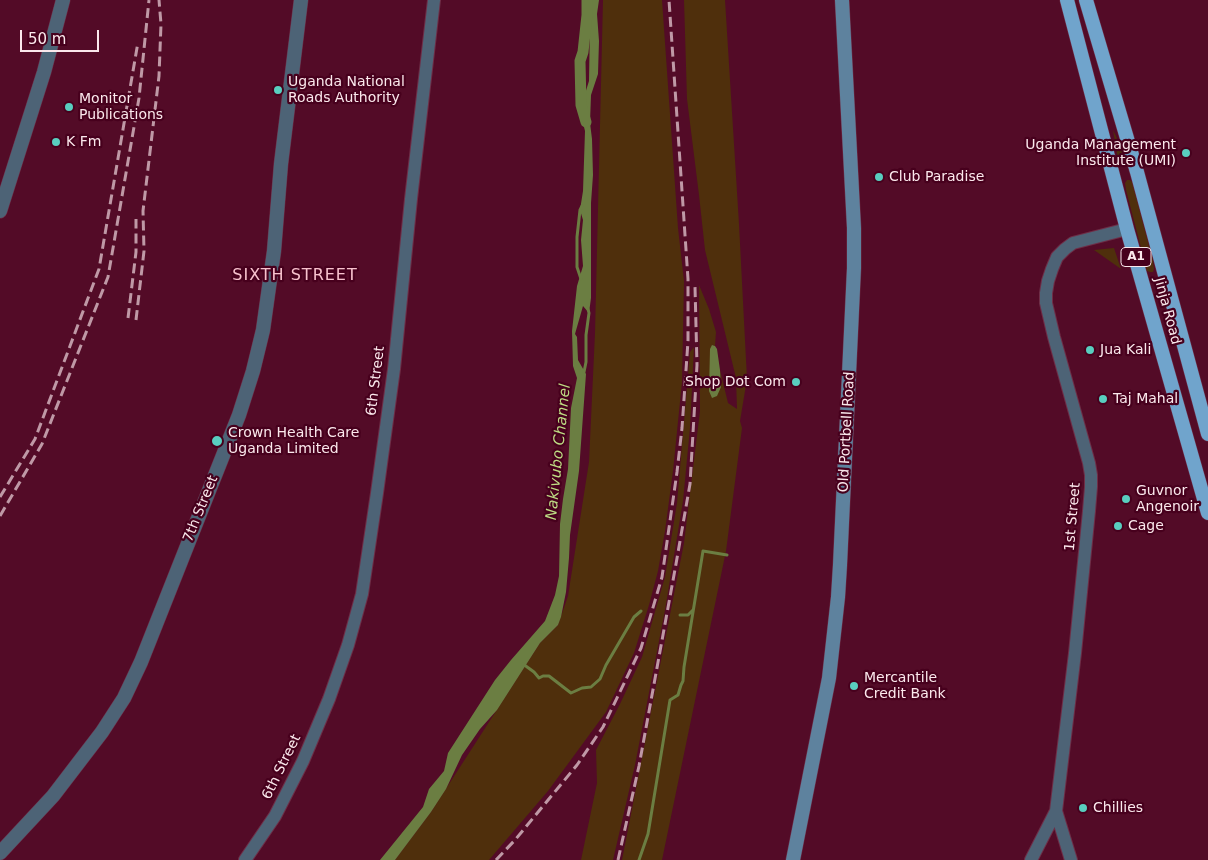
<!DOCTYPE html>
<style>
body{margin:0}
#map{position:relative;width:1208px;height:860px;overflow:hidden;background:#530b27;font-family:"DejaVu Sans",sans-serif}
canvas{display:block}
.scale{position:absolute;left:20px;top:30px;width:79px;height:22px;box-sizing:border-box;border:2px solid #fbe8ec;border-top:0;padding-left:6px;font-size:15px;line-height:18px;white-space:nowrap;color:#fbe8ec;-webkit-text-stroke:4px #47001d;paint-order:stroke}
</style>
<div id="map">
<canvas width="1208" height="860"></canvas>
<div class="scale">50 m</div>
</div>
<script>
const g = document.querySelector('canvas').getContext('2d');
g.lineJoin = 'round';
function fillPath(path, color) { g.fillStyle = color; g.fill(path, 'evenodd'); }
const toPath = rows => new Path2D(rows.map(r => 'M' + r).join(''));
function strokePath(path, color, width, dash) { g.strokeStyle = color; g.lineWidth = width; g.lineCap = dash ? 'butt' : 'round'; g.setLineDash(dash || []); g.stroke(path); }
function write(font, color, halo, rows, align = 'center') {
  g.font = font + ' "DejaVu Sans",sans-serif'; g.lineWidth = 4.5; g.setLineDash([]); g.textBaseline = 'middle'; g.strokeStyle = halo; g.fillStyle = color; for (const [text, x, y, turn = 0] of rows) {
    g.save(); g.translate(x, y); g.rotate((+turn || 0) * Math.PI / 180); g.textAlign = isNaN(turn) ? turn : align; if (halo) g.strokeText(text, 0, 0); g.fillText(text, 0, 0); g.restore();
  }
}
const green = toPath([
 [603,0,662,0,678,228,684,281,682,382,673,471,665,531,658,571,649,605,634,653,606,712,548,791,489,860,395,860,431,812,540,643,558,625,568,596,589,462,595,333],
 [684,0,725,0,739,224,747,379,740,421,742,428,726,551,662,860,622,860,684,543,700,411,699,285,709,309,716,332,715,346,712,345,721,387,720,370,728,403,737,409,736,378,705,250,699,195,687,99],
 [1113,130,1123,151,1125,162,1124,165,1121,166,1119,166],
 [1127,180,1130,180,1132,182,1153,261,1154,269,1153,272,1150,272,1147,271,1126,190,1125,183],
 [1114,248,1121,269,1094,250],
 [694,347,690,428,683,501,665,610,635,765,613,860,581,860,597,783,596,750,620,704,642,657,665,577,677,503,690,352]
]);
const water = toPath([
 [586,0,588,0,588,10,590,0,599,0,597,14,599,41,598,74,591,95,590,123,592,139,593,175,591,203,591,298,589,313,583,306,575,334,577,337,578,360,586,374,579,471,570,535,569,558,566,592,561,617,558,625,540,643,497,710,480,729,462,755,446,789,431,812,395,860,380,860,423,807,429,789,444,771,448,753,495,680,511,660,545,621,555,595,559,576,560,524,563,499,568,469,571,408,577,378,573,366,572,331,577,286,583,266,581,240,583,220,580,210,583,191,585,131,581,115,584,97,589,81,590,21,587,15],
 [712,345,715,346,717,349,720,370,721,387,717,396,712,398,709,391,710,349]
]);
const stream = toPath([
 [581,279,577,267,577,237,580,210,582,206],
 [584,372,586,362,586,335,589,313,588,309],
 [680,615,688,615,693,610],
 [523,664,534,672,539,678,543,676,549,676,571,693,582,688,591,687,600,679,606,665,634,617,641,611],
 [639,860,648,834,670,700,678,695,681,685,683,681,684,667,703,551,727,555]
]);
const canal = toPath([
 [586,122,581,105,580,61,583,52,587,15,587,0]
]);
const minor = toPath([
 [245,860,275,816,303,761,329,699,348,645,362,594,377,493,394,369,411,199,434,0],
 [1031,860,1056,811],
 [1071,860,1056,811,1075,653,1089,511,1091,487,1091,475,1089,463,1054,337,1046,303,1046,293,1048,281,1052,269,1057,257,1065,249,1073,243,1127,229]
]);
const tertiary = toPath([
 [0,211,44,72,63,0],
 [0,853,53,796,102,732,124,698,141,662,239,415,253,371,263,330,274,251,281,164,301,0]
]);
const secondary = toPath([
 [793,860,829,678,838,597,840,565,854,268,854,228,842,0]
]);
const trunk = toPath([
 [1067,0,1127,229,1208,513],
 [1086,0,1137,172,1208,434]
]);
const rail = toPath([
 [128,318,136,252,136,219],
 [136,320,144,251,143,211,159,76,161,24,159,0],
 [0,497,35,439,99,269,138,42],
 [0,516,42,444,108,277,139,98,149,0],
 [496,860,515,840,577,765,603,727,641,648,662,577,677,472,682,428,688,341,688,279,669,0],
 [618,860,639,766,676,564,690,484,697,365,695,287]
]);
const markers = [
 [278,90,5,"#59cebf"],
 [69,107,5,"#59cebf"],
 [56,142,5,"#59cebf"],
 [1186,153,5,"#59cebf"],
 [879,177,5,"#59cebf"],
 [1090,350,5,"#59cebf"],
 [796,382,5,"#59cebf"],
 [1103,399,5,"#59cebf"],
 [217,441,6,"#59cebf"],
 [1126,499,5,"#59cebf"],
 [1118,526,5,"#59cebf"],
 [854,686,5,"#59cebf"],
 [1083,808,5,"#59cebf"]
];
const shields = [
 [1136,257,30]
];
const shieldNames = [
 ["A1",1136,257]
];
const poiNames = [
 ["Uganda National",288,82],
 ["Roads Authority",288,98],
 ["Monitor",79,99],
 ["Publications",79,115],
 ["K Fm",66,142],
 ["Uganda Management",1176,145,"right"],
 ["Institute (UMI)",1176,161,"right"],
 ["Club Paradise",889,177],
 ["Jua Kali",1100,350],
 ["Shop Dot Com",786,382,"right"],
 ["Taj Mahal",1113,399],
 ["Crown Health Care",228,433],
 ["Uganda Limited",228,449],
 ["Guvnor",1136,491],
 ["Angenoir",1136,507],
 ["Cage",1128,526],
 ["Mercantile",864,678],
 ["Credit Bank",864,694],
 ["Chillies",1093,808]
];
const streetNames = [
 ["Jinja Road",1167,311,75],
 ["6th Street",376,381,-83],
 ["Old Portbell Road",847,432,-87],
 ["7th Street",201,509,-68],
 ["1st Street",1073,517,-85],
 ["6th Street",282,767,-64]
];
const waterNames = [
 ["Nakivubo Channel",559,452,-84]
];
const quarterNames = [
 ["SIXTH STREET",295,276]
];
fillPath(green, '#4f2f0c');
fillPath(water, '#6b7e42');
strokePath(stream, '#6b7e42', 3);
strokePath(canal, '#6b7e42', 11);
strokePath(minor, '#6e2e47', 14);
strokePath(tertiary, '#6e2e47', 15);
strokePath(secondary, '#6e2e47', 15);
strokePath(trunk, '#6e2e47', 15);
strokePath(minor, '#4d6376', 12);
strokePath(tertiary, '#4d6376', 14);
strokePath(secondary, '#5e829e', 14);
strokePath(trunk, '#70a4cc', 14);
strokePath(rail, '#bf99a6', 3, [10, 5]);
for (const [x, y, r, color] of markers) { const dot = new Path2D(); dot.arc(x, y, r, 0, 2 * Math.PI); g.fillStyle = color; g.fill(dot); strokePath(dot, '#47001d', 2); }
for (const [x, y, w] of shields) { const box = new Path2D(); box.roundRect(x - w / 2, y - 9.5, w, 19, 4); g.fillStyle = '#47001d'; g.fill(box); strokePath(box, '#fbe8ec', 1); }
write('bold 12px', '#fbe8ec', null, shieldNames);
write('14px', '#fbe8ec', '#47001d', poiNames, 'left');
write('14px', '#fbe8ec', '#47001d', streetNames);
write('italic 15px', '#bedc84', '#47001d', waterNames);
g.letterSpacing = '1px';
write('16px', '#f8c2ce', '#47001d', quarterNames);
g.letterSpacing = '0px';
</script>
